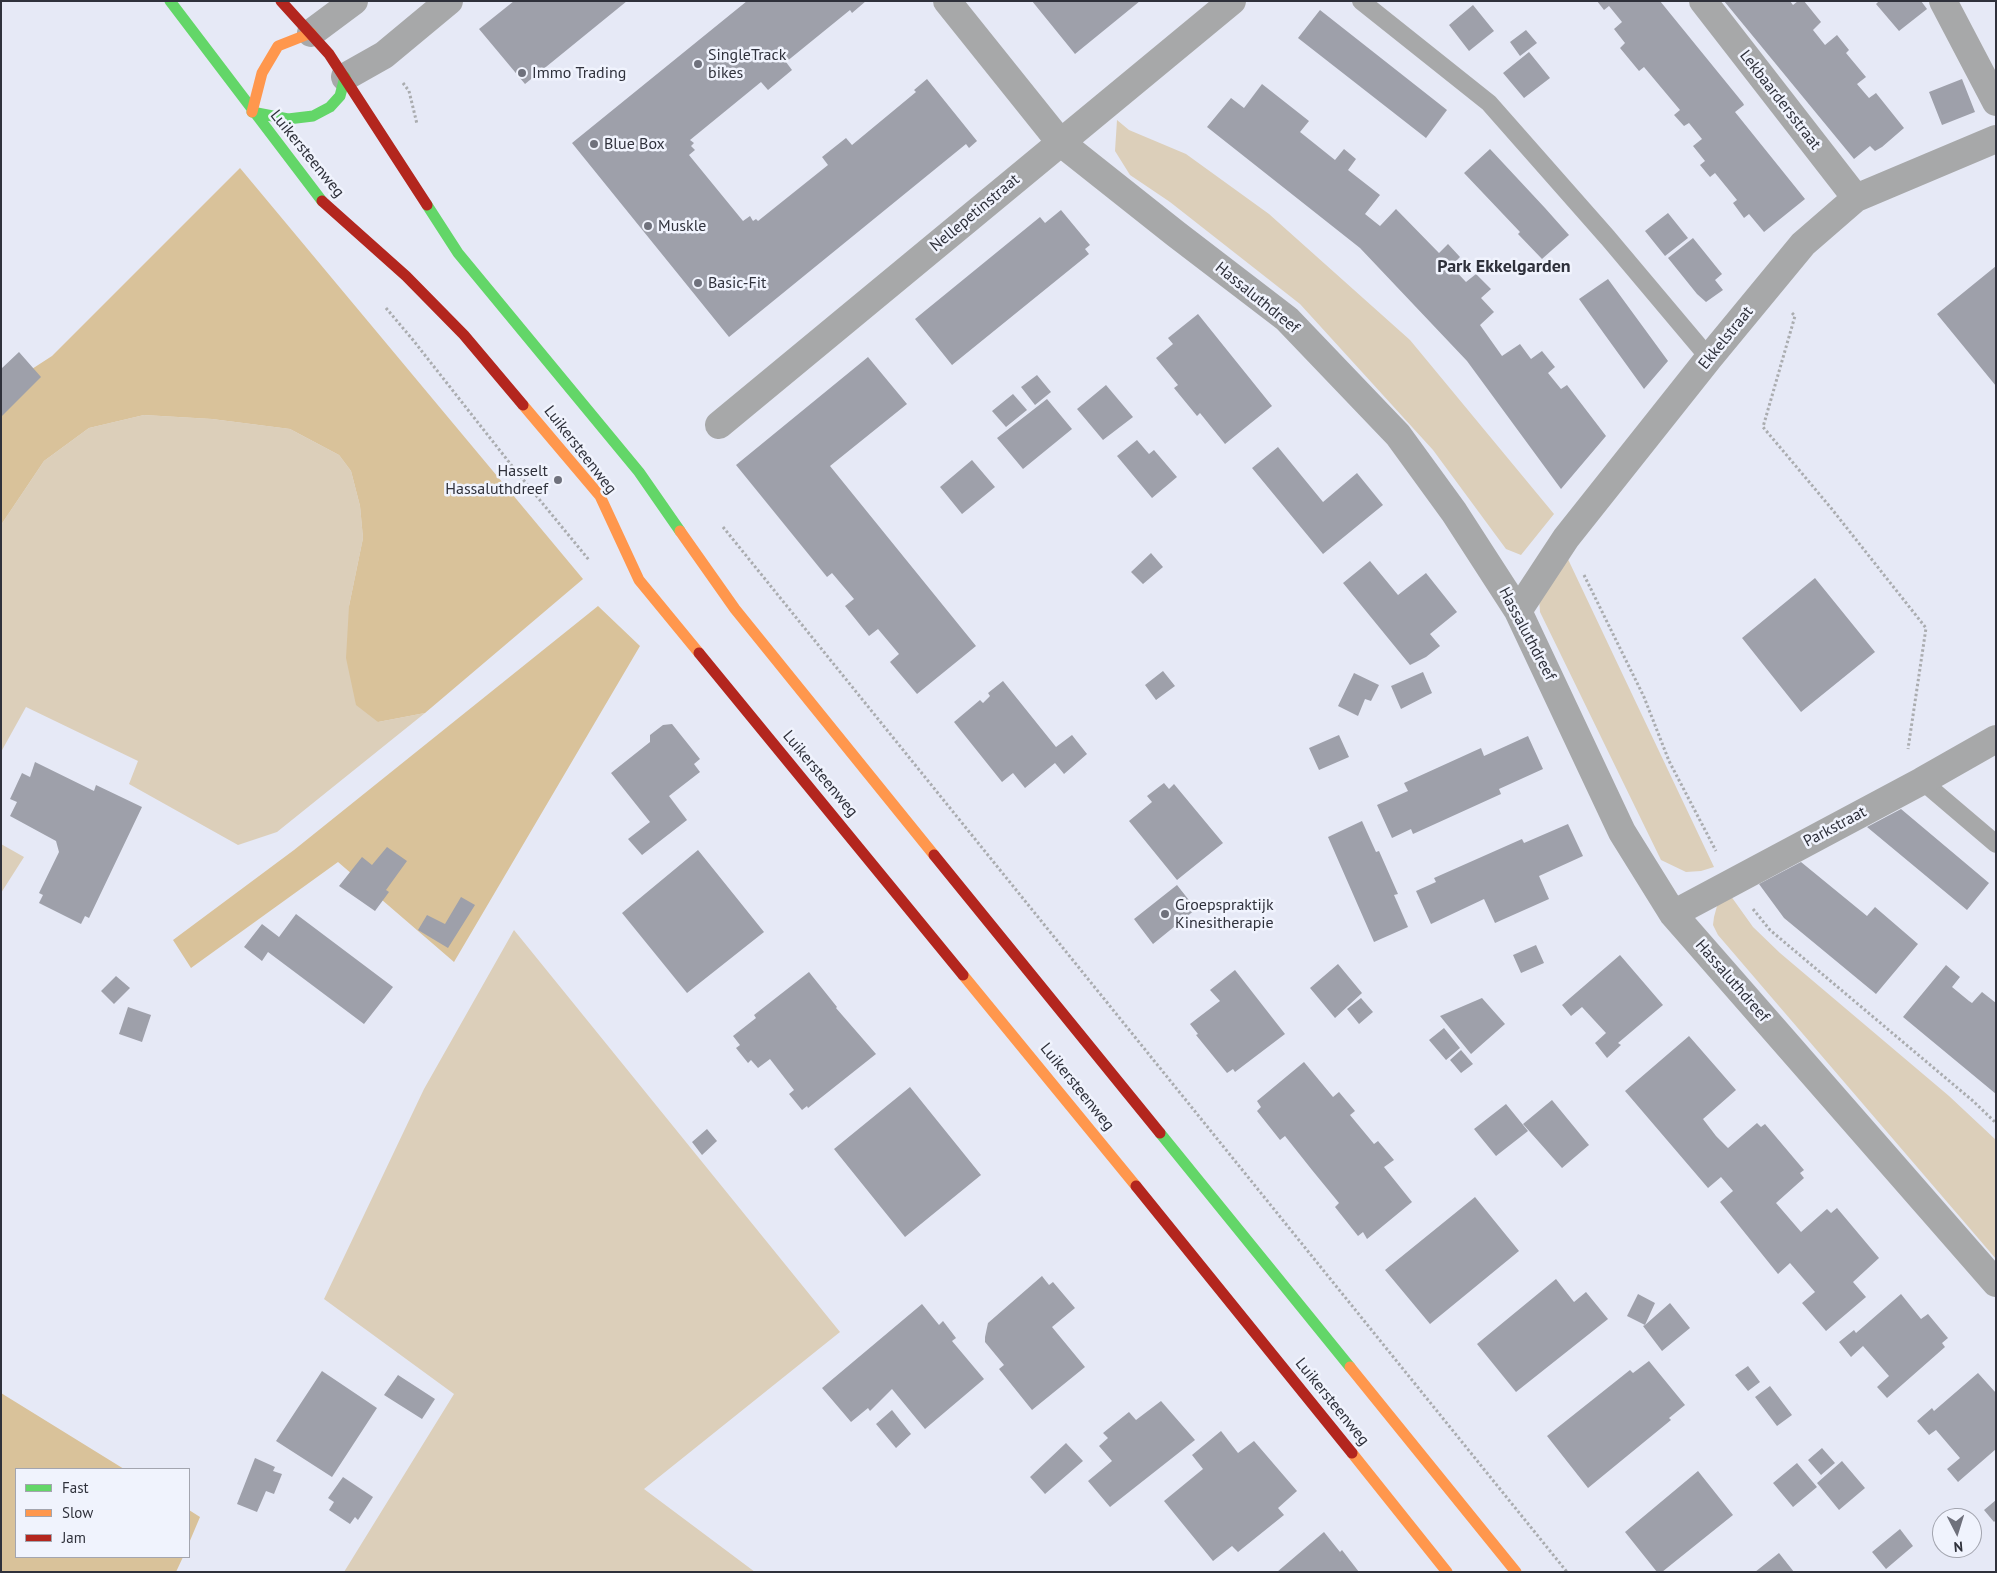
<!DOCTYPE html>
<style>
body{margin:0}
#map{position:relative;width:1997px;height:1573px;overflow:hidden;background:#e6e9f6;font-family:"PT Sans",sans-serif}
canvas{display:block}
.frame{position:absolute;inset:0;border:2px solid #2f313b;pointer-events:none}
.legend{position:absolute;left:15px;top:1468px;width:175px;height:90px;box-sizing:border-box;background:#f0f3fd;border:1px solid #a3a5af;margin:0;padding:6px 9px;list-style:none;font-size:15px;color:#2f313b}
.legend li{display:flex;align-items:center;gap:10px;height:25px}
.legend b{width:25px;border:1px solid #a3a5af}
.north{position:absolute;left:1932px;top:1508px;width:50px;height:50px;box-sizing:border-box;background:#f0f3fd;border:1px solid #a3a5af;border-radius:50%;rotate:175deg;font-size:14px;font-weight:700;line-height:20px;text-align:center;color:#2f313b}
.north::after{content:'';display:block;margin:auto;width:18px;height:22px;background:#6f717c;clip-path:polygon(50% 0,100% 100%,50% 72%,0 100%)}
</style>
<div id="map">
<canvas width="1997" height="1573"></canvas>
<div class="frame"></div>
<ul class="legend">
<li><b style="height:6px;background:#63d668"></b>Fast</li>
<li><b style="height:6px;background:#ff974d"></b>Slow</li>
<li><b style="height:6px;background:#b3261e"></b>Jam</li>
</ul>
<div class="north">N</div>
</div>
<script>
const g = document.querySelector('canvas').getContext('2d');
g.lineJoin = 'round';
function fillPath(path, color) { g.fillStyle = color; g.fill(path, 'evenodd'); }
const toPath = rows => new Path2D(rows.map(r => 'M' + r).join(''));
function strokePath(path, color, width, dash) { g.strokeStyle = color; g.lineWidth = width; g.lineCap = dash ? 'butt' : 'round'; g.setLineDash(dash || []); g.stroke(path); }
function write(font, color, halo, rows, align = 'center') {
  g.font = font + ' "PT Sans",sans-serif'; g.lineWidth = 5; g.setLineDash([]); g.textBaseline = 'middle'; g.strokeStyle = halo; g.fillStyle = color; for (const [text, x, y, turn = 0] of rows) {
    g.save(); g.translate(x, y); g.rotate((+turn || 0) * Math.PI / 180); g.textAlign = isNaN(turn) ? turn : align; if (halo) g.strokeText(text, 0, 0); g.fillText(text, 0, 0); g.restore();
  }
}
const green = toPath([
 [1117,120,1129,130,1186,154,1269,214,1410,340,1554,514,1521,555,1506,549,1433,450,1300,304,1170,202,1130,175,1115,151],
 [144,415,212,419,290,429,339,455,351,471,360,506,363,538,349,606,378,722,425,713,277,832,238,845,129,784,138,761,26,707,1,752,1,525,44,461,89,428],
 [1566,555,1714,867,1701,871,1686,872,1661,860,1540,612,1539,598],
 [1,844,24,857,1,893],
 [1728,892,1753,927,1780,953,1949,1096,1996,1140,1996,1259,1718,935,1713,925,1714,917,1717,906],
 [514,930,840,1332,644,1489,755,1572,344,1572,454,1394,324,1299,424,1089]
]);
const forest = toPath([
 [240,168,583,579,425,713,378,722,356,705,346,658,349,606,363,538,360,506,351,471,339,455,290,429,212,419,144,415,89,428,44,461,1,525,1,389,52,356],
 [598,606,640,646,454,962,338,862,191,968,173,940,294,850],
 [1,1393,124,1469,16,1469,16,1557,183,1557,176,1572,1,1572],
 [189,1510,200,1517,189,1543]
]);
const building = toPath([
 [514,1,627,1,525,84,479,29],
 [747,1,866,1,852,13,850,10,786,62,792,70,768,90,761,82,690,140,694,143,691,146,695,150,689,155,743,221,750,216,753,221,756,219,758,221,828,165,822,157,846,138,852,145,916,92,914,90,927,79,977,141,969,148,966,144,729,337,572,143],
 [1032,1,1140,1,1075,54],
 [1597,1,1660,1,1743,103,1744,105,1735,112,1805,199,1764,232,1749,214,1744,218,1733,203,1737,200,1715,173,1710,177,1700,165,1705,161,1693,146,1702,139,1689,123,1684,126,1674,115,1680,110,1644,67,1639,71,1620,48,1625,43,1614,29,1622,22,1609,6,1604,10],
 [1724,1,1790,1,1793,5,1798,1,1804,1,1821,22,1813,30,1825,45,1837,35,1849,50,1846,53,1866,77,1857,84,1869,98,1876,93,1904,128,1882,147,1875,151,1870,146,1854,159],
 [1879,1,1921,1,1927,9,1899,31,1876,4],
 [1473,5,1494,31,1469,51,1449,25],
 [1320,10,1447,110,1426,138,1298,38],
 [1526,30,1537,43,1520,56,1510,42],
 [1529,52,1550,78,1524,98,1503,73],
 [1962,79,1975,112,1942,125,1929,92],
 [1262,84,1309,121,1300,132,1335,160,1344,149,1356,159,1348,170,1380,195,1365,214,1380,226,1396,209,1439,253,1448,244,1460,257,1451,266,1466,282,1476,274,1491,289,1481,298,1494,312,1480,325,1502,356,1520,344,1531,359,1542,351,1555,367,1548,373,1561,389,1567,385,1606,436,1561,489,1467,361,1360,248,1207,127,1231,98,1244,108],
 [1490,149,1545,208,1569,235,1542,259,1518,234,1520,232,1464,173],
 [1061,210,1090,245,1085,249,1089,254,952,365,915,319,1040,217,1045,223],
 [1668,213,1688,238,1665,256,1645,231],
 [1693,238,1722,274,1715,280,1723,290,1706,302,1697,294,1668,258],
 [1996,266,1996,386,1937,314],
 [1608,279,1668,361,1644,389,1579,299],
 [1198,314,1272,406,1225,444,1200,413,1197,416,1174,388,1178,385,1156,358,1173,344,1168,338],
 [19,352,41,377,1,417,1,369],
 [868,357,907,404,830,466,976,646,917,694,890,662,899,654,878,629,869,636,845,606,854,599,832,573,827,577,736,465],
 [1037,375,1051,392,1035,405,1021,387],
 [1106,385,1133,417,1103,440,1077,409],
 [1013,394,1027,410,1006,427,992,411],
 [1047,399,1072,429,1023,469,997,438],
 [1137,440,1149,454,1154,450,1177,477,1152,498,1117,456],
 [1278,447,1323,502,1357,473,1383,505,1323,554,1252,468],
 [972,460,995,487,962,514,940,487],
 [1151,553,1163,567,1143,584,1131,572],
 [1370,561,1398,595,1426,573,1457,612,1430,634,1440,646,1426,657,1410,665,1343,583],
 [1815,578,1875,652,1801,712,1742,638],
 [1163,671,1175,686,1156,700,1145,685],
 [1423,672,1432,693,1401,709,1391,686],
 [1354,673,1379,685,1371,701,1365,699,1358,716,1338,706],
 [1003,681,1056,747,1072,735,1087,754,1064,774,1055,763,1025,788,1013,773,1002,782,954,722,980,700,983,703,990,696,988,693],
 [672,724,700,759,694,764,700,772,669,796,687,820,642,855,628,839,650,822,611,773,650,742,650,735,663,725],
 [1339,735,1349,757,1319,770,1309,748],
 [1528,736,1543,769,1499,789,1501,794,1413,834,1411,829,1392,838,1377,805,1408,791,1404,783,1481,748,1484,756],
 [35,762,94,791,96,785,142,807,89,918,85,916,81,924,39,903,43,895,39,893,59,852,56,841,10,816,17,802,10,799,22,773,30,777],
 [1164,783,1169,789,1174,784,1223,843,1177,880,1129,821,1152,802,1147,796],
 [1901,809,1989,883,1967,910,1867,827],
 [1362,821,1376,852,1379,851,1398,894,1394,895,1408,927,1374,942,1328,837],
 [1568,824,1583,856,1539,876,1549,899,1495,923,1484,899,1431,924,1416,891,1436,882,1434,878,1522,839,1524,843],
 [387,847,407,861,386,890,389,892,375,911,339,886,362,857,372,865],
 [698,850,764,932,687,993,622,913],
 [1801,862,1867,916,1875,907,1918,944,1876,994,1784,918,1759,884],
 [1177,885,1196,909,1153,944,1134,919],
 [461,897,475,905,448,948,418,930,427,915,445,924],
 [296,914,393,987,364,1024,268,952,262,961,244,947,262,924,279,937],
 [1536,945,1544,963,1521,973,1513,955],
 [1620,955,1663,1005,1618,1043,1621,1045,1607,1058,1595,1043,1606,1033,1582,1007,1571,1016,1562,1005],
 [1338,964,1362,993,1335,1018,1310,988],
 [1946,965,1960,977,1952,987,1969,1001,1972,1003,1982,992,1996,1003,1996,1094,1903,1017],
 [1235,970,1285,1034,1235,1072,1233,1069,1227,1073,1196,1035,1198,1034,1190,1024,1220,1001,1210,990],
 [809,972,837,1007,836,1008,876,1054,808,1108,807,1106,802,1110,789,1094,794,1090,770,1059,758,1068,751,1060,748,1063,736,1048,740,1045,733,1036,756,1018,754,1015],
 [116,976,130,988,114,1004,101,991],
 [1361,998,1373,1012,1359,1024,1347,1009],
 [1482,998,1505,1024,1471,1054,1440,1016],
 [128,1007,151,1015,142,1042,119,1034],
 [1444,1028,1460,1048,1446,1060,1429,1040],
 [1689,1036,1736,1090,1703,1119,1716,1136,1728,1148,1757,1123,1761,1127,1765,1124,1804,1170,1800,1173,1804,1178,1776,1203,1801,1232,1827,1209,1831,1213,1837,1208,1879,1258,1853,1282,1866,1297,1826,1331,1802,1303,1815,1292,1790,1263,1778,1274,1720,1202,1733,1191,1721,1177,1708,1188,1625,1091],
 [1461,1050,1473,1064,1461,1073,1450,1060],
 [1304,1062,1333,1097,1339,1092,1355,1111,1350,1115,1374,1144,1378,1141,1394,1160,1384,1167,1412,1202,1367,1239,1363,1232,1358,1236,1335,1207,1339,1203,1312,1170,1285,1136,1280,1140,1257,1111,1261,1107,1257,1101],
 [910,1087,981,1175,905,1237,834,1149],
 [1552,1100,1589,1145,1562,1168,1523,1124],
 [1506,1104,1528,1131,1496,1156,1474,1129],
 [707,1129,717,1141,702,1155,692,1142],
 [1475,1197,1519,1251,1430,1324,1385,1270],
 [1042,1276,1049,1285,1053,1282,1075,1308,1052,1327,1085,1367,1032,1410,999,1369,1004,1365,985,1342,985,1337,988,1323],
 [1556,1279,1574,1302,1586,1292,1608,1319,1516,1392,1477,1344],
 [1638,1294,1655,1303,1645,1325,1670,1303,1690,1328,1662,1351,1643,1326,1645,1325,1627,1316],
 [1901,1294,1921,1319,1928,1314,1948,1338,1942,1343,1945,1347,1887,1398,1877,1387,1889,1376,1863,1346,1851,1357,1839,1342,1854,1330,1856,1333],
 [922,1304,939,1325,943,1321,956,1338,952,1341,984,1379,925,1429,892,1389,870,1411,868,1408,851,1422,822,1388],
 [1649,1361,1685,1405,1669,1418,1671,1420,1588,1488,1547,1436,1630,1370,1633,1373],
 [1748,1366,1760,1382,1748,1391,1735,1375],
 [322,1371,377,1408,332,1477,276,1441],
 [1978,1373,1996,1393,1996,1449,1958,1482,1947,1469,1960,1458,1936,1430,1929,1435,1917,1421,1932,1408,1934,1411],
 [398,1375,435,1399,422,1419,384,1395],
 [1770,1386,1792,1415,1777,1426,1755,1397],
 [1161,1401,1195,1440,1110,1507,1088,1481,1112,1461,1099,1446,1108,1438,1103,1433,1129,1412,1136,1420],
 [892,1410,911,1434,896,1448,876,1424],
 [1221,1431,1238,1453,1254,1441,1297,1491,1278,1508,1284,1515,1238,1552,1232,1546,1213,1561,1164,1501,1203,1469,1192,1455],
 [1066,1443,1083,1461,1045,1494,1030,1477],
 [1822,1448,1835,1463,1821,1475,1808,1460],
 [255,1458,275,1467,273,1471,282,1474,274,1494,266,1491,257,1512,237,1504],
 [1842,1461,1865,1488,1839,1510,1817,1483],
 [1797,1463,1817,1487,1793,1507,1773,1483],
 [1698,1471,1733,1515,1662,1572,1657,1572,1625,1532],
 [343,1477,373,1497,358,1520,355,1517,350,1524,329,1510,334,1502,328,1498],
 [1996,1500,1996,1520,1994,1522,1984,1510],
 [1900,1529,1913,1546,1886,1569,1872,1552],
 [1324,1532,1340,1552,1342,1550,1359,1572,1277,1572],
 [1779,1553,1794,1572,1755,1572]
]);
const path = toPath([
 [403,83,409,91,417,124],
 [386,308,413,340,516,471,589,560],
 [1792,313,1795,316,1763,427,1831,508,1926,628,1908,749],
 [723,527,1567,1572],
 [1584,575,1644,697,1669,761,1716,851],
 [1753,909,1770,930,1973,1101,1996,1123]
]);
const lane = toPath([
 [1361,1,1489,103,1608,238,1709,358],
 [1922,781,1996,844]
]);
const street = toPath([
 [947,1,1060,142,1176,234,1287,319,1398,435,1454,512,1518,611,1622,832,1673,914,1996,1283],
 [1703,1,1856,198],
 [1943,1,1996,102],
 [311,33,354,1],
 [345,77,384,55,449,1],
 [719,425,1232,1],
 [1518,611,1566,538,1709,358,1803,244,1856,198,1996,139],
 [1673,914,1922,781,1996,739]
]);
const fast = toPath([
 [170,1,322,201],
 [252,112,288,119,313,116,330,107,340,96,345,77],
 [427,205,458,253,639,472,680,531],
 [1160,1133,1350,1367]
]);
const slow = toPath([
 [252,112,262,73,278,46,311,33],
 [523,405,600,496,639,580,699,653],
 [680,531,735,609,934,855],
 [963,975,1136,1186],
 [1350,1367,1516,1572],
 [1352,1453,1447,1572]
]);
const jam = toPath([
 [281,1,329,54,427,205],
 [322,201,406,276,464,335,523,405],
 [699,653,963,975],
 [934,855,1160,1133],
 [1136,1186,1352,1453]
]);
const markers = [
 [698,64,5,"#6f717c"],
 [522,73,5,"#6f717c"],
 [594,144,5,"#6f717c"],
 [648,226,5,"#6f717c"],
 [698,283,5,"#6f717c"],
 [558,480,5,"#6f717c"],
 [1165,914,5,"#6f717c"]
];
const poiNames = [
 ["SingleTrack",708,55],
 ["bikes",708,73],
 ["Immo Trading",532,73],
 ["Blue Box",604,144],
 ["Muskle",658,226],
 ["Basic-Fit",708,283],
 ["Hasselt",548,471,"right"],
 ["Hassaluthdreef",548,489,"right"],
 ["Groepspraktijk",1175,905],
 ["Kinesitherapie",1175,923]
];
const streetNames = [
 ["Lekbaardersstraat",1780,100,52],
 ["Luikersteenweg",307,154,51],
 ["Nellepetinstraat",975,213,-40],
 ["Hassaluthdreef",1257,298,39],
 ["Ekkelstraat",1726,338,-51],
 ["Luikersteenweg",580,450,52],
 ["Hassaluthdreef",1527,634,62],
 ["Luikersteenweg",820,774,50],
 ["Parkstraat",1835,827,-28],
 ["Hassaluthdreef",1732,981,49],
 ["Luikersteenweg",1077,1087,51],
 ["Luikersteenweg",1332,1402,51]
];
const neighbourhoodNames = [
 ["Park Ekkelgarden",1504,267]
];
fillPath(green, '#dccfba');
fillPath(forest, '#d9c29a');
fillPath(building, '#9ea0aa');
strokePath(path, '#aaacaf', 3, [2.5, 2.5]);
strokePath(lane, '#a7a8a9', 18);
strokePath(street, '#a7a8a9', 28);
strokePath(fast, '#63d668', 11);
strokePath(slow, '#ff974d', 11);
strokePath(jam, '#b3261e', 11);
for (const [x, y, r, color] of markers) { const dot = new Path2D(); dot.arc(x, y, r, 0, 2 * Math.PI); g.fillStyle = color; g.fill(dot); strokePath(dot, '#f0f3fd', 2); }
write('16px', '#2f313b', '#f0f3fd', poiNames, 'left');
write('16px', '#2f313b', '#f0f3fd', streetNames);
write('bold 18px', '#2f313b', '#f0f3fd', neighbourhoodNames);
</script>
